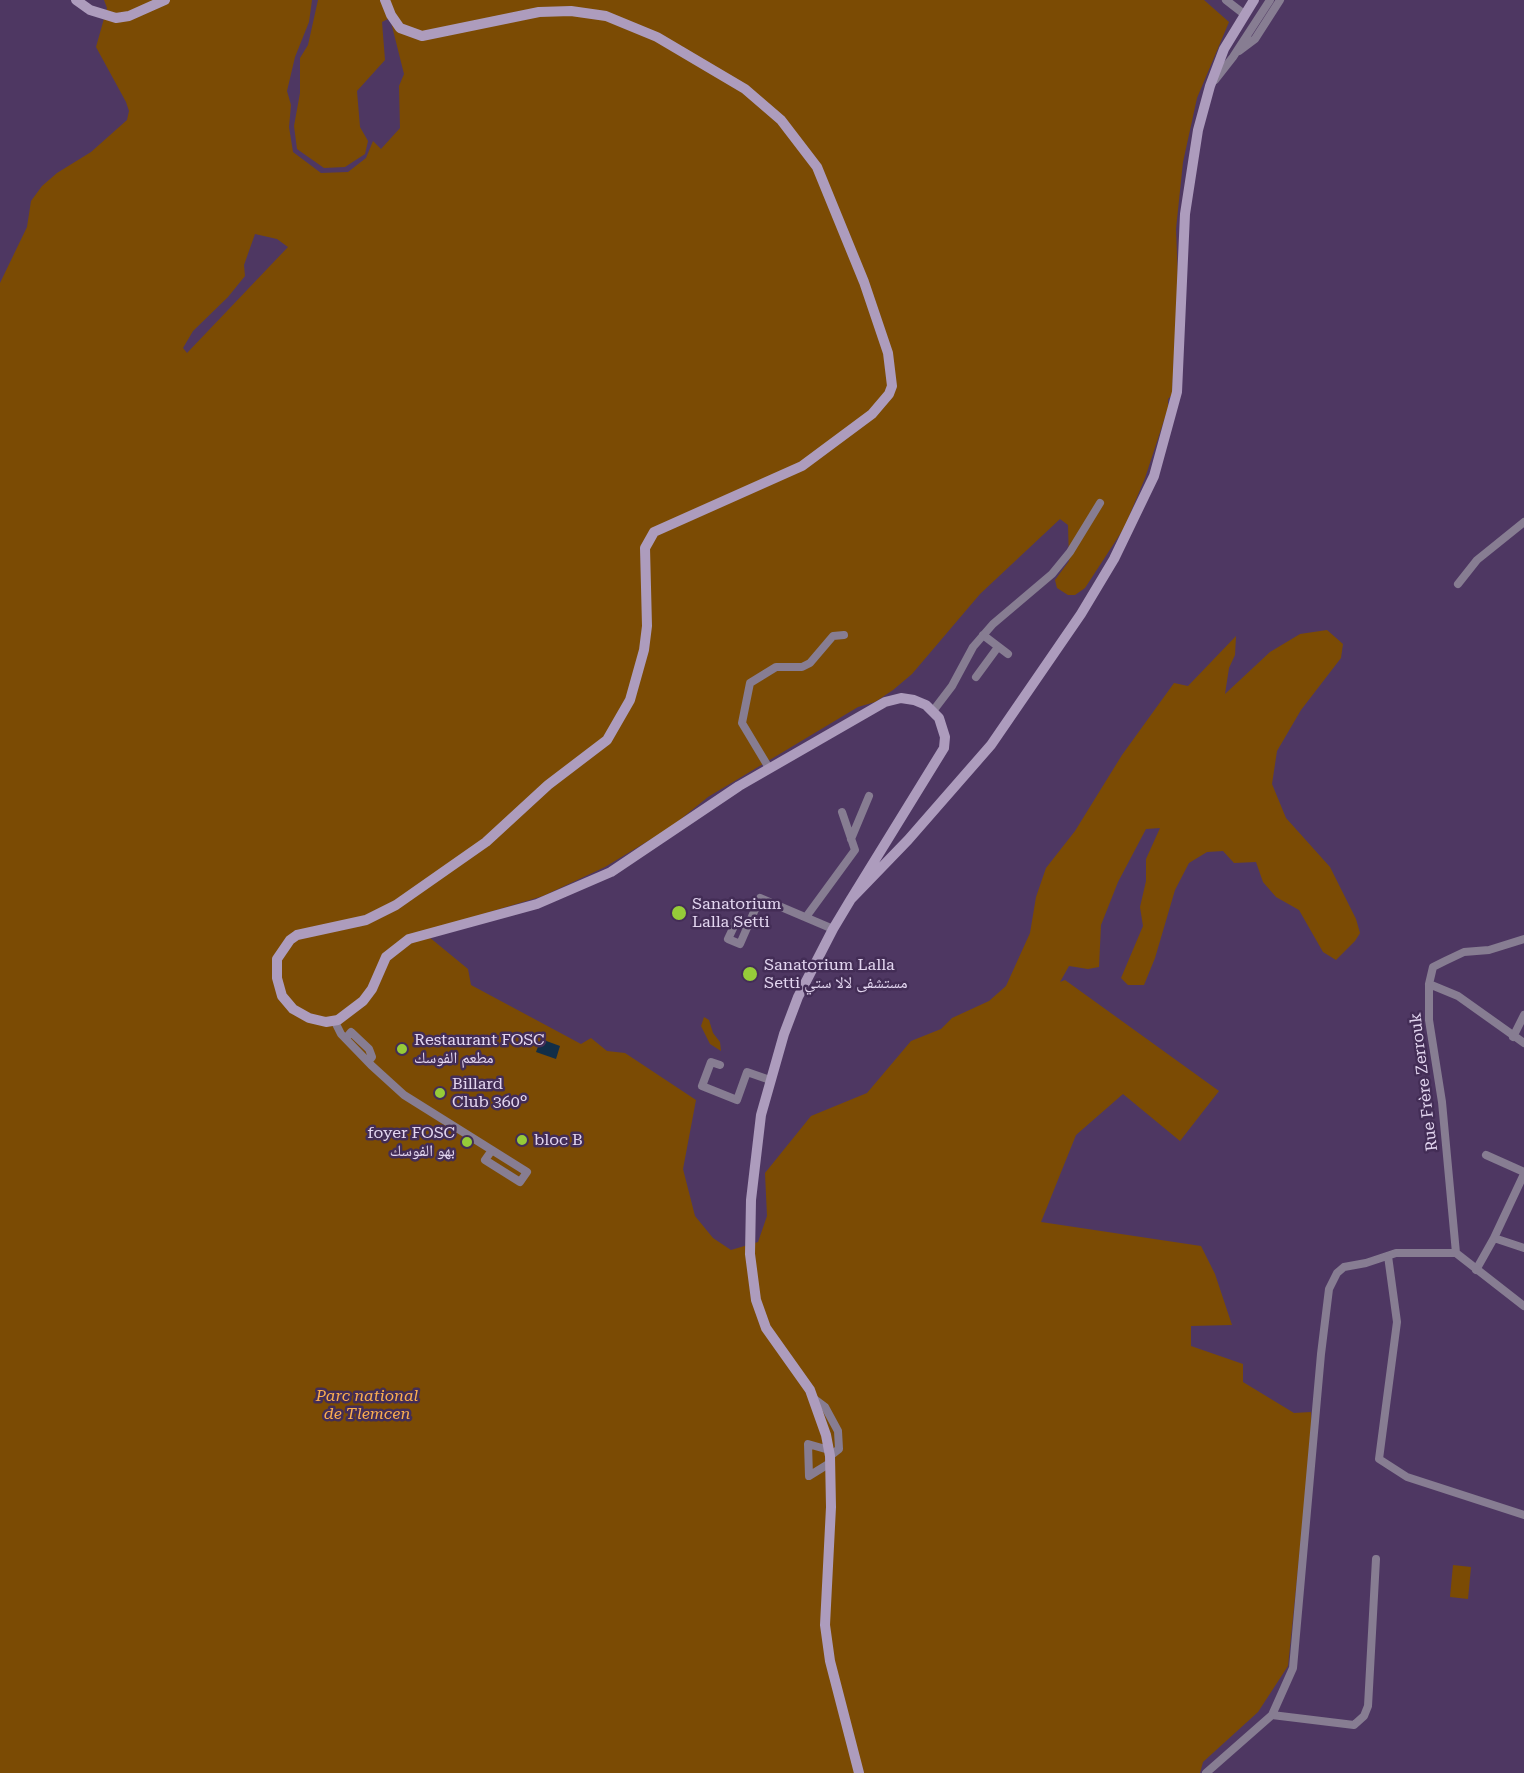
<!DOCTYPE html>
<meta charset="utf-8">
<style>
body{margin:0}
canvas{display:block;background:#4e3762}
</style>
<canvas width="1524" height="1773"></canvas>
<script>
const g = document.querySelector('canvas').getContext('2d');
g.lineJoin = 'round';
function fillPath(path, color) { g.fillStyle = color; g.fill(path, 'evenodd'); }
const toPath = rows => new Path2D(rows.map(r => 'M' + r).join(''));
function strokePath(path, color, width, dash) { g.strokeStyle = color; g.lineWidth = width; g.lineCap = dash ? 'butt' : 'round'; g.setLineDash(dash || []); g.stroke(path); }
function write(font, color, halo, rows, align = 'center') {
  g.font = font + ' "Roboto Serif","Noto Naskh Arabic",serif'; g.lineWidth = 5; g.setLineDash([]); g.textBaseline = 'middle'; g.strokeStyle = halo; g.fillStyle = color; for (const [text, x, y, turn = 0] of rows) {
    g.save(); g.translate(x, y); g.rotate((+turn || 0) * Math.PI / 180); g.textAlign = isNaN(turn) ? turn : align; if (halo) g.strokeText(text, 0, 0); g.fillText(text, 0, 0); g.restore();
  }
}
const green = toPath([
 [104,0,312,0,309,22,295,57,287,91,291,105,289,127,293,152,321,173,348,172,366,158,373,141,381,149,400,128,399,86,404,74,390,18,382,22,385,60,357,91,360,127,368,141,365,154,345,167,324,168,297,149,294,126,300,93,300,58,308,45,318,0,1204,0,1229,22,1197,98,1183,162,1176,229,1178,281,1172,395,1168,399,1168,408,1145,478,1124,528,1085,588,1075,595,1068,595,1057,588,1055,580,1069,561,1068,525,1060,519,980,594,912,674,893,690,875,702,858,707,708,797,671,827,605,867,543,896,423,932,468,969,471,985,581,1044,591,1038,607,1051,625,1053,696,1100,683,1169,695,1216,713,1238,731,1250,758,1242,767,1216,765,1173,811,1116,867,1093,911,1041,941,1029,952,1018,989,1001,1006,986,1030,933,1036,897,1046,868,1075,831,1122,755,1174,683,1188,686,1236,636,1235,655,1229,668,1225,694,1270,652,1300,634,1327,630,1343,644,1341,658,1301,710,1277,751,1272,784,1286,818,1330,867,1356,919,1360,933,1355,941,1336,960,1323,952,1299,910,1276,897,1263,882,1256,862,1234,863,1223,851,1207,852,1189,863,1175,890,1155,958,1144,985,1128,985,1121,978,1143,926,1140,907,1146,881,1146,859,1160,828,1146,829,1118,882,1101,925,1099,967,1088,969,1069,966,1060,982,1065,980,1219,1091,1180,1141,1123,1094,1076,1135,1041,1222,1201,1246,1215,1274,1232,1325,1191,1326,1191,1346,1243,1364,1243,1382,1294,1413,1311,1412,1312,1433,1288,1666,1258,1712,1203,1762,1200,1773,0,1773,0,283,27,227,31,201,42,186,57,173,91,152,127,120,129,111,126,102,96,47,107,8],
 [255,234,277,239,288,247,187,353,183,348,193,331,228,297,245,276,244,265],
 [704,1017,709,1020,713,1033,720,1042,721,1051,710,1044,701,1026],
 [1453,1565,1471,1567,1468,1599,1450,1597]
]);
const water = toPath([
 [541,1039,560,1046,556,1059,536,1052]
]);
const minor = toPath([
 [1226,0,1244,14],
 [1239,51,1255,39,1280,0],
 [1215,80,1233,57,1270,0],
 [1458,584,1477,560,1524,522],
 [983,635,1008,654],
 [976,677,998,647],
 [933,711,952,686,973,647,993,624,1052,574,1070,552,1100,503],
 [769,768,742,723,750,683,776,667,802,667,810,663,833,636,844,635],
 [851,839,869,796],
 [806,917,855,850,842,812],
 [747,927,736,922,728,939,740,944,760,898,833,929],
 [1429,984,1433,967,1445,961,1464,952,1489,950,1524,939],
 [335,1022,341,1034,371,1065,404,1095,527,1172,520,1182,485,1160,492,1150],
 [1513,1037,1524,1015],
 [346,1038,351,1032,369,1049,372,1057,368,1062],
 [720,1065,711,1062,702,1086,737,1100,747,1072,770,1080],
 [1486,1155,1524,1172],
 [1494,1238,1524,1174],
 [1456,1253,1442,1102,1429,1020,1429,984,1458,996,1524,1043],
 [1388,1256,1397,1322,1379,1459,1407,1477,1524,1515],
 [1476,1270,1494,1238,1524,1248],
 [813,1398,825,1407,838,1431,839,1449,830,1456],
 [829,1450,808,1444,809,1476,830,1463],
 [1272,1715,1354,1725,1364,1716,1368,1706,1376,1559],
 [1206,1773,1272,1715,1293,1668,1321,1354,1329,1289,1337,1273,1344,1267,1366,1263,1396,1253,1456,1253,1524,1306]
]);
const secondary = toPath([
 [76,0,90,10,116,18,129,16,165,0],
 [385,0,391,15,400,28,422,36,539,12,571,11,606,16,657,37,745,89,781,120,817,167,864,282,888,353,892,386,889,394,872,414,802,466,654,532,645,548,647,626,644,650,630,700,607,740,548,785,486,842,396,905,366,920,297,935,290,940,277,959,277,978,282,996,293,1009,309,1018,326,1022,338,1020,363,1001,372,989,386,957,409,939,537,904,611,872,739,786,885,702,901,698,914,700,926,705,939,718,945,737,944,748,851,899],
 [859,1773,830,1661,825,1625,831,1507,830,1456,826,1435,810,1390,766,1328,756,1300,750,1254,751,1200,761,1115,784,1034,798,997,833,929,851,899,908,840,991,745,1081,614,1114,559,1154,476,1177,392,1185,214,1198,130,1210,86,1224,49,1254,0]
]);
const markers = [
 [679,913,8,"#96cc39"],
 [750,974,8,"#96cc39"],
 [402,1049,6,"#96cc39"],
 [440,1093,6,"#96cc39"],
 [522,1140,6,"#96cc39"],
 [467,1142,6,"#96cc39"]
];
const poiNames = [
 ["Sanatorium",692,904],
 ["Lalla Setti",692,922],
 ["Sanatorium Lalla",764,965],
 ["Setti مستشفى لالا ستي",764,983],
 ["Restaurant FOSC",414,1040],
 ["مطعم الفوسك",414,1058],
 ["Billard",452,1084],
 ["Club 360°",452,1102],
 ["foyer FOSC",455,1133,"right"],
 ["بهو الفوسك",455,1151,"right"],
 ["bloc B",534,1140]
];
const streetNames = [
 ["Rue Frère Zerrouk",1424,1082,-97]
];
const parkNames = [
 ["Parc national",367,1396],
 ["de Tlemcen",367,1414]
];
fillPath(green, '#7b4b04');
fillPath(water, '#112e48');
strokePath(minor, '#877d92', 8);
strokePath(secondary, '#ad9cbd', 10);
for (const [x, y, r, color] of markers) { const dot = new Path2D(); dot.arc(x, y, r, 0, 2 * Math.PI); g.fillStyle = color; g.fill(dot); strokePath(dot, '#432d56', 2); }
write('16px', '#e3d6f0', '#432d56', poiNames, 'left');
write('16px', '#e3d6f0', '#432d56', streetNames);
write('italic 16px', '#fcae50', '#432d56', parkNames);
</script>
